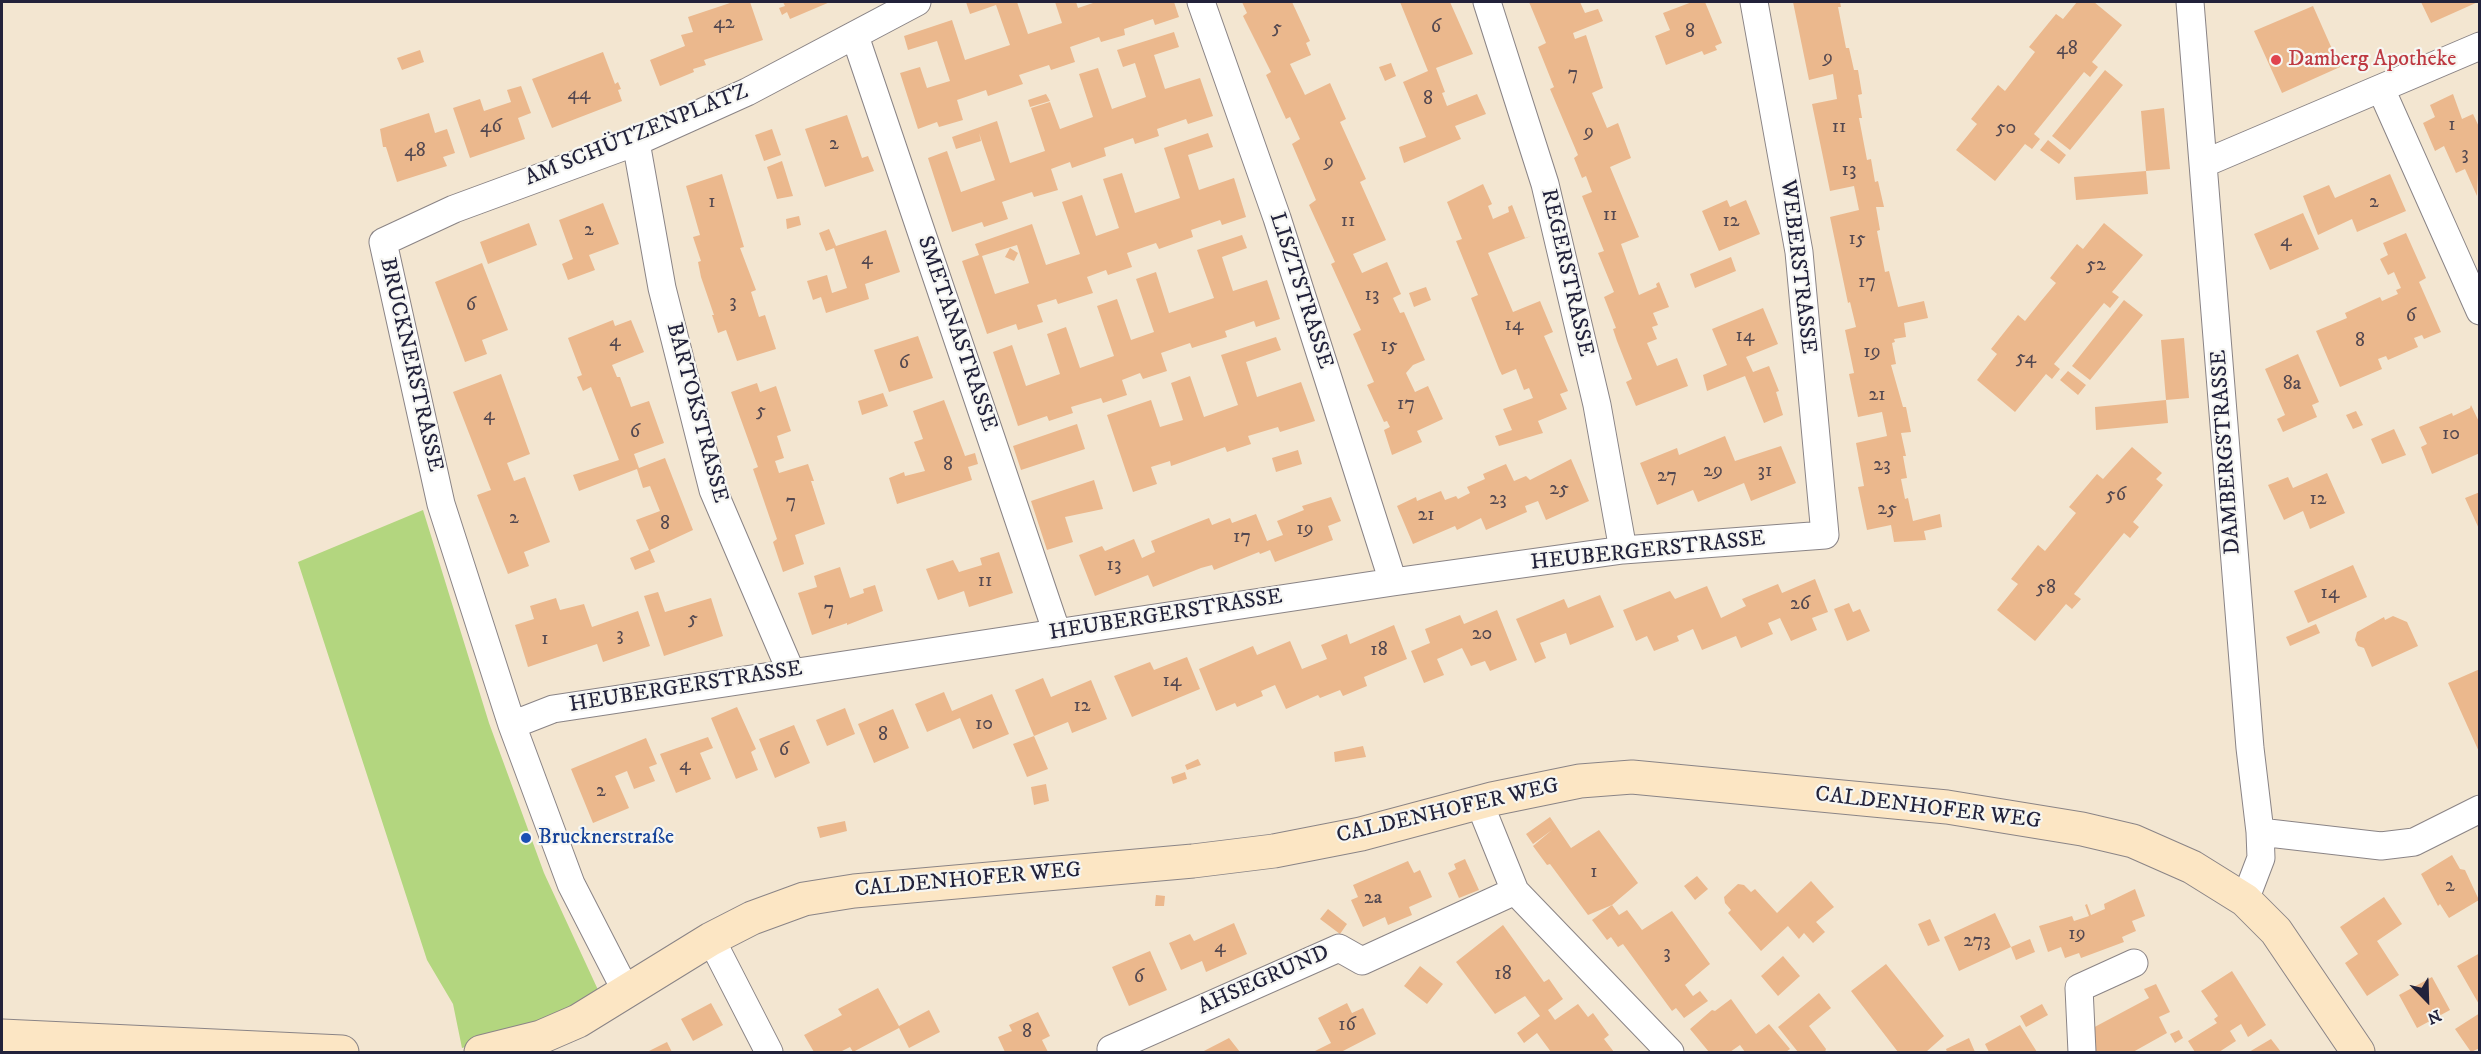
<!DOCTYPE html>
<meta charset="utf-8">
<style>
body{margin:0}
#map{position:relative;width:2481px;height:1054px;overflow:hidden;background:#f3e6d1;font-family:"IM FELL DW Pica",serif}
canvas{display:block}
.frame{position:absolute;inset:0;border:3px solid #22223b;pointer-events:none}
.north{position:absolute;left:2397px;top:970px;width:60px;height:60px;-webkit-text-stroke:4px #f6f6f2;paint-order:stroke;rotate:157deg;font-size:16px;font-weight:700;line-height:24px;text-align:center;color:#22223b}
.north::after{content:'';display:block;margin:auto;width:21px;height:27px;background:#22223b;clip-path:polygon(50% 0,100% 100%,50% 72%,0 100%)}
</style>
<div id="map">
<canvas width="2481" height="1054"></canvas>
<div class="frame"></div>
<div class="north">N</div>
</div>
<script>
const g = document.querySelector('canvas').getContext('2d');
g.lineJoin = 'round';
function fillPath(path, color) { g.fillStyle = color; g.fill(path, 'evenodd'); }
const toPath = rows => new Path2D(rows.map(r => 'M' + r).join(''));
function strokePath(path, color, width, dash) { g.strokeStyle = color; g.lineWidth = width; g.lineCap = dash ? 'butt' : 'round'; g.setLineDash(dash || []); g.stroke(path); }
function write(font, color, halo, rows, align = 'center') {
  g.font = font + ' "IM FELL DW Pica",serif'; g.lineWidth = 4.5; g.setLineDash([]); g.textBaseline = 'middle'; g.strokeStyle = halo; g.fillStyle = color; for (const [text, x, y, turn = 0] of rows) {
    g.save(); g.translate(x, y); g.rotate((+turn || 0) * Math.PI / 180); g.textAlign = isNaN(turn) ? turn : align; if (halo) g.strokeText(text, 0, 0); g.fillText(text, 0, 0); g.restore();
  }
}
const green = toPath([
 [423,510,489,723,544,873,599,992,556,1021,462,1048,453,1004,427,960,298,562]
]);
const building = toPath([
 [733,2,750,2,763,40,704,60,706,65,693,69,694,72,660,86,650,60,685,46,681,35,693,32,688,17],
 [783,2,830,2,790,19,787,12,782,15,779,8,785,6],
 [966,2,1017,2,1028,34,1062,23,1055,2,1076,2,1078,8,1096,2,1174,2,1179,17,1155,25,1153,19,1124,29,1125,35,1101,42,1099,37,1070,47,1075,62,1051,70,1049,65,1019,75,1023,84,988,96,986,90,957,100,963,120,939,127,937,122,918,129,900,73,920,67,927,88,950,81,937,41,908,50,904,36,952,20,965,60,1010,45,996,5,970,14],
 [1242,2,1292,2,1310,41,1306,43,1311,55,1290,64,1305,95,1330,83,1346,119,1340,122,1366,179,1360,182,1386,240,1353,254,1362,273,1387,262,1401,294,1393,298,1400,313,1404,312,1425,360,1413,365,1406,373,1415,392,1428,386,1443,419,1417,431,1422,442,1392,455,1384,430,1390,427,1387,421,1384,422,1367,385,1374,382,1353,334,1361,330,1331,264,1335,262,1309,205,1316,200,1292,144,1300,139,1290,117,1286,119,1266,75,1271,72,1243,16,1247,13],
 [1400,2,1450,2,1473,54,1436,68,1445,92,1442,93,1447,106,1477,94,1486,114,1455,126,1461,139,1404,163,1399,147,1426,137,1403,82,1428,71],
 [1529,2,1580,2,1585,13,1598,9,1603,21,1573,33,1575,39,1586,35,1603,88,1592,93,1607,128,1618,123,1631,158,1610,167,1639,237,1621,244,1639,295,1657,287,1656,284,1659,282,1669,307,1653,313,1658,325,1652,327,1657,339,1647,343,1657,366,1677,358,1688,386,1636,406,1626,382,1632,379,1617,341,1613,329,1616,328,1604,297,1614,292,1598,253,1604,251,1582,196,1592,192,1586,176,1582,178,1574,158,1578,155,1550,89,1554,87,1538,47,1546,43],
 [1692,2,1705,2,1722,43,1715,46,1717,50,1704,55,1702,51,1666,65,1655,36,1670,30,1663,13],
 [1793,2,1840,2,1841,7,1838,7,1846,48,1849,48,1854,70,1858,70,1862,94,1858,95,1862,118,1859,118,1867,160,1871,159,1875,182,1878,181,1884,207,1876,207,1880,230,1877,231,1885,272,1889,271,1898,307,1924,301,1928,318,1904,323,1906,337,1894,339,1895,342,1892,343,1896,364,1891,365,1903,407,1906,407,1911,432,1901,433,1906,456,1903,456,1907,478,1901,479,1905,499,1908,498,1913,521,1940,514,1942,527,1924,531,1926,540,1894,542,1891,525,1867,530,1858,487,1864,486,1856,443,1887,436,1882,412,1858,417,1849,374,1854,373,1845,330,1856,327,1850,302,1848,303,1830,217,1859,210,1854,186,1830,191,1812,104,1837,99,1833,74,1809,80],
 [2077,2,2094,2,2122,25,2092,62,2098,67,2090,77,2084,72,2034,134,2040,139,2032,149,2025,144,1995,181,1956,150,1977,124,1971,119,1998,85,2005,91,2035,52,2029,47,2056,14,2063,19],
 [2421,2,2478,2,2431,23],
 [2313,6,2340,67,2282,93,2254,31],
 [1174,32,1179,47,1154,55,1165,89,1200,78,1213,116,1188,124,1186,119,1157,129,1159,136,1135,144,1133,138,1104,148,1106,156,1072,168,1070,162,1051,169,1058,190,1034,197,1032,192,1002,202,1008,219,984,227,982,222,952,232,928,158,947,151,961,192,995,180,979,133,981,141,956,149,952,137,997,121,1010,163,1045,151,1031,108,1050,102,1060,129,1093,117,1079,74,1098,68,1112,109,1146,97,1135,63,1123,67,1117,50],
 [420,50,424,62,402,70,397,58],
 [603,52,615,84,618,82,621,89,618,90,622,101,552,128,532,79],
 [1391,63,1396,76,1385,81,1379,67],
 [2105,70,2123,85,2070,150,2052,136],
 [521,86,531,113,518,118,525,139,470,158,453,108,480,99,484,111,511,102,507,90],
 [1046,94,1050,101,1030,107,1028,100],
 [2453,94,2462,119,2473,114,2480,129,2477,196,2465,169,2456,173,2444,146,2435,151,2423,123,2435,117,2430,105],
 [2164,108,2170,169,2146,171,2148,194,2076,200,2074,177,2146,171,2141,111],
 [429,113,435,133,447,129,455,153,443,157,447,166,397,182,386,147,383,147,380,129],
 [847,115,862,158,868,156,874,171,825,187,805,129],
 [772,129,781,155,764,161,755,135],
 [1208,133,1213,147,1188,155,1199,190,1234,178,1246,217,1222,225,1220,220,1191,230,1193,237,1159,249,1156,243,1127,253,1132,267,1108,275,1106,270,1087,277,1093,293,1058,304,1056,299,1037,305,1043,322,1018,330,1016,324,987,334,962,261,979,255,975,244,1032,224,1046,265,1080,254,1062,202,1082,195,1096,236,1119,228,1103,179,1122,173,1135,213,1180,198,1164,148],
 [1017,245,1029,283,995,294,982,256],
 [2048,140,2066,155,2059,164,2040,150],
 [782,161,793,196,777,199,767,167],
 [722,174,744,247,740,248,756,290,751,292,759,317,765,315,776,349,737,361,726,330,718,333,712,315,714,315,701,277,698,262,701,261,693,237,700,235,686,186],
 [2390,174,2406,211,2357,232,2352,219,2318,235,2303,196,2329,185,2335,198],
 [1483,184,1492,204,1488,206,1493,219,1509,212,1508,207,1512,205,1525,238,1531,236,1488,253,1513,312,1540,301,1553,332,1544,336,1568,391,1560,394,1567,409,1538,421,1543,433,1499,446,1495,436,1512,430,1503,409,1533,398,1529,388,1524,390,1516,369,1502,375,1499,369,1471,298,1478,295,1456,241,1462,239,1447,202],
 [1727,200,1730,207,1746,200,1760,234,1719,251,1702,211],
 [603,203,619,244,589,255,595,270,568,280,562,264,573,259,559,220],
 [2303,213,2319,249,2270,270,2254,234],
 [799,216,801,225,787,229,786,219],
 [529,223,537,245,488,264,480,242],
 [2104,223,2143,255,2112,292,2119,297,2110,308,2104,303,2054,364,2060,369,2052,379,2046,374,2015,412,1977,380,1997,354,1991,349,2018,315,2025,321,2041,301,2056,283,2050,278,2077,244,2083,249],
 [829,229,836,246,886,230,900,272,865,284,869,299,826,313,821,297,813,300,807,281,827,275,832,293,847,288,834,248,826,251,819,233],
 [2406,233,2426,278,2419,282,2441,332,2424,339,2422,335,2414,338,2418,347,2388,360,2386,356,2378,359,2382,369,2340,387,2316,331,2347,318,2345,313,2380,297,2382,301,2398,294,2396,290,2401,288,2394,272,2388,275,2380,259,2388,255,2383,243],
 [1242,235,1247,248,1222,257,1233,291,1267,280,1280,319,1256,327,1254,321,1225,331,1227,337,1192,348,1190,343,1161,353,1167,371,1143,379,1140,373,1122,380,1127,395,1103,403,1101,398,1071,407,1073,413,1049,421,1047,416,1018,426,993,352,1012,345,1026,386,1060,374,1047,334,1066,327,1080,368,1114,356,1097,306,1117,299,1131,340,1154,332,1136,279,1156,272,1169,313,1214,298,1197,250],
 [1010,248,1018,253,1014,261,1005,257],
 [1731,257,1736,271,1695,288,1690,274],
 [482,263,508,330,482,340,487,354,465,362,435,282],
 [1426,287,1431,300,1414,307,1409,293],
 [2124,300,2143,315,2090,380,2072,366],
 [1763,308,1778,344,1746,357,1753,372,1769,366,1779,391,1776,392,1783,415,1764,423,1745,376,1707,391,1703,375,1727,365,1712,329],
 [613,320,615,326,631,320,644,352,612,365,617,377,620,377,631,407,649,401,664,443,634,454,639,468,665,458,693,530,650,550,655,562,635,570,630,558,649,550,636,520,660,511,650,486,643,488,637,469,579,491,573,475,619,460,591,387,583,391,577,377,582,375,568,338],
 [918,336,933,378,889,392,874,350],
 [1276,337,1281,350,1246,362,1257,397,1301,382,1315,421,1280,432,1278,427,1248,436,1251,444,1227,452,1225,447,1171,466,1170,461,1151,467,1157,484,1133,492,1107,415,1151,400,1160,427,1183,420,1171,383,1190,376,1204,417,1238,405,1221,355],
 [2184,338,2189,398,2166,400,2161,340],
 [2298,354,2319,402,2312,405,2317,417,2283,432,2277,419,2285,415,2265,369],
 [2068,371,2086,385,2078,395,2060,380],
 [501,374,530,454,507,463,514,481,525,477,550,542,524,552,529,566,508,574,477,495,491,490,453,392],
 [757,383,760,392,776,386,791,431,777,436,784,458,775,461,779,473,808,464,814,481,811,481,825,524,795,535,804,564,783,572,773,542,777,539,753,469,758,467,731,392],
 [883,393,888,406,862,415,858,401],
 [944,400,965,456,975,453,978,464,968,467,972,480,897,504,889,478,904,472,905,476,925,471,914,442,923,439,913,411],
 [2166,400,2168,423,2096,430,2095,407],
 [2471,405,2480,424,2480,453,2432,474,2421,447,2427,444,2419,427,2452,413,2453,416,2470,408],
 [2356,411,2363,425,2353,429,2346,415],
 [1077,424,1085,449,1021,470,1013,446],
 [2394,429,2406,455,2382,464,2371,439],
 [1725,436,1735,461,1781,446,1796,483,1751,501,1744,483,1698,502,1693,490,1657,505,1640,463,1677,448,1679,455],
 [2132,447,2162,473,2156,479,2163,485,2133,522,2139,527,2130,538,2124,533,2074,594,2081,599,2072,609,2066,604,2035,641,1997,610,2018,584,2011,579,2038,545,2045,551,2076,513,2069,507,2097,474,2103,479],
 [1298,450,1302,464,1276,472,1272,458],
 [1571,459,1589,501,1546,520,1538,501,1525,506,1527,512,1486,530,1481,518,1457,530,1455,526,1413,544,1397,506,1416,497,1417,501,1441,491,1445,500,1456,496,1458,499,1470,493,1467,487,1485,479,1483,474,1506,464,1514,481,1526,476,1530,480],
 [2327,473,2345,513,2310,529,2303,511,2284,520,2268,485,2288,477,2293,488],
 [1094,480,1103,509,1065,517,1073,542,1047,550,1031,501],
 [2480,492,2480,531,2465,498],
 [1331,497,1341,521,1328,526,1333,540,1275,562,1270,550,1260,554,1259,552,1214,570,1212,565,1201,568,1153,587,1148,575,1095,596,1079,555,1102,546,1105,551,1134,539,1142,558,1155,552,1151,541,1196,523,1209,518,1212,525,1230,518,1232,523,1256,514,1267,541,1283,535,1277,521,1304,510,1302,506],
 [999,552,1013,593,969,607,964,591,938,600,926,569,953,560,959,572,982,565,980,558],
 [2353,565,2367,597,2308,623,2294,591],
 [840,567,850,598,864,593,863,589,875,585,883,611,847,625,847,623,812,635,798,593,817,587,814,576],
 [1815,579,1828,612,1812,618,1817,630,1791,641,1780,618,1768,623,1773,634,1741,648,1736,636,1702,650,1693,629,1677,636,1679,641,1654,651,1647,636,1636,641,1623,610,1670,591,1675,599,1707,586,1721,618,1746,606,1742,599,1778,584,1782,593],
 [658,592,665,612,711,598,723,636,664,656,644,596],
 [1600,595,1614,627,1570,645,1566,633,1540,643,1546,658,1535,663,1516,619,1564,599,1568,608],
 [556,598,560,610,584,604,592,627,638,611,650,646,603,662,597,644,528,667,515,625,534,619,530,606],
 [1849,603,1853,612,1860,609,1870,631,1847,641,1834,609],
 [1497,610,1517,660,1490,671,1485,661,1471,666,1462,648,1437,659,1444,675,1424,683,1411,651,1430,643,1425,629,1460,615,1464,624],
 [2393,616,2407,622,2418,646,2372,667,2364,648,2358,646,2355,640,2357,632,2384,617,2385,620],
 [2316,624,2320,633,2290,646,2286,637],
 [1394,625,1407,659,1364,677,1367,686,1343,696,1340,690,1320,698,1318,695,1286,709,1275,685,1261,691,1263,696,1237,707,1235,703,1216,711,1199,669,1253,646,1257,655,1290,641,1302,669,1327,659,1321,645,1347,634,1350,644],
 [1187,657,1200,689,1132,717,1114,676,1150,662,1154,670],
 [2480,669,2480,754,2448,683],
 [1043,678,1051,697,1091,680,1107,719,1072,733,1068,722,1034,736,1048,769,1027,777,1013,744,1034,736,1015,690],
 [944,692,952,711,992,694,1009,734,973,749,960,718,927,732,915,704],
 [737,707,756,749,751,752,758,770,736,779,711,718],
 [845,708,855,734,827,746,816,720],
 [893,709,909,748,874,763,858,724],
 [794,725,810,763,775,778,759,739],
 [708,737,713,748,700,753,711,779,676,793,660,754],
 [646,738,657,764,649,767,655,781,634,789,627,771,615,776,629,808,593,823,571,769],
 [1363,746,1366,757,1335,762,1334,752],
 [1198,759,1201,765,1187,770,1185,765],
 [1185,772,1187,779,1173,784,1171,777],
 [1046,784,1049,801,1034,805,1031,787],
 [1550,817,1571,848,1599,830,1638,883,1612,905,1619,915,1627,910,1642,930,1672,911,1710,964,1685,985,1693,996,1700,991,1708,1001,1684,1018,1676,1008,1672,1011,1623,944,1618,947,1611,937,1607,940,1592,920,1612,905,1588,915,1550,864,1547,865,1533,846,1552,830,1533,844,1526,834],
 [845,821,847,831,820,838,817,827],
 [2452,855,2460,869,2465,870,2479,900,2449,918,2440,904,2438,906,2421,874],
 [1465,859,1479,890,1459,898,1448,873,1456,869,1454,864],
 [1408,861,1414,873,1420,870,1432,897,1409,907,1412,915,1388,925,1385,917,1363,927,1351,900,1358,897,1353,885],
 [1697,876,1708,889,1695,900,1684,886],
 [1811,881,1834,907,1816,922,1825,932,1813,943,1804,933,1799,939,1788,926,1761,951,1728,913,1731,910,1725,903,1724,897,1738,884,1744,885,1751,892,1755,889,1777,913],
 [2135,889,2145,916,2132,921,2136,931,2122,937,2124,942,2081,958,2079,953,2065,958,2061,947,2048,952,2039,926,2072,916,2074,921,2089,916,2085,905,2087,904,2091,915,2105,909,2104,904],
 [1156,895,1165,896,1164,906,1155,906],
 [2384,897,2402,924,2377,941,2399,975,2367,996,2345,963,2358,954,2340,927],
 [1328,909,1347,924,1340,934,1320,919],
 [1995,913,2011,947,2030,939,2035,952,2016,960,2011,947,1959,971,1944,937],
 [1930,919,1940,941,1928,946,1918,924],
 [1234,923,1247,954,1206,972,1202,961,1181,970,1169,943,1190,934,1194,941],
 [1503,925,1544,982,1549,979,1563,999,1548,1010,1555,1020,1578,1004,1588,1017,1593,1013,1609,1035,1604,1039,1614,1052,1551,1052,1537,1033,1524,1043,1517,1033,1540,1016,1525,996,1495,1014,1456,962],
 [1150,951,1167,990,1129,1006,1112,967],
 [2480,953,2480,1006,2457,966],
 [1783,956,1800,976,1778,996,1761,976],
 [1886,964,1944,1036,1926,1052,1898,1052,1851,991],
 [1420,966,1443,984,1427,1004,1404,986],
 [2232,971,2266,1025,2248,1037,2241,1024,2230,1031,2236,1041,2219,1052,2195,1052,2188,1041,2217,1023,2214,1019,2218,1016,2201,991],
 [2432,977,2450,1010,2417,1028,2399,995],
 [2156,984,2170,1012,2159,1017,2167,1033,2133,1052,2093,1052,2089,1030,2149,998,2144,989],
 [878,988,899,1026,929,1010,940,1032,909,1048,899,1028,853,1052,850,1047,840,1052,814,1052,804,1035,842,1015,838,1009],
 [1819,993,1831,1008,1809,1026,1826,1049,1825,1052,1798,1052,1778,1027],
 [1731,999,1756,1034,1769,1024,1790,1049,1786,1052,1745,1052,1740,1045,1730,1052,1709,1052,1690,1029,1712,1010,1715,1011],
 [711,1003,723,1025,693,1041,681,1019],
 [1347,1003,1352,1013,1363,1008,1376,1034,1341,1052,1313,1052,1331,1043,1318,1018],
 [2042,1004,2048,1015,2026,1027,2020,1016],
 [1038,1012,1050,1036,1042,1040,1048,1052,1005,1052,998,1037,1012,1031,1009,1025],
 [2480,1013,2480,1048,2471,1052,2455,1029],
 [2020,1025,2037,1052,1989,1052,1985,1044],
 [2179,1030,2183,1038,2175,1043,2170,1034],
 [1229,1038,1240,1052,1202,1052],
 [1969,1038,1975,1052,1947,1052,1946,1049],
 [2271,1039,2281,1052,2249,1052],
 [667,1042,672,1052,647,1052]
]);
const street = toPath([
 [1201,2,1277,218,1393,582],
 [1487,2,1545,184,1597,405,1623,550],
 [2190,2,2250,748,2260,832,2261,858,2245,900],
 [855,36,1057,633],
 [2381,89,2480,311],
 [636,142,662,288,713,490,791,672],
 [2205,163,2480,46],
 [512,725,553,709,1393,582,1623,550,1825,535,1799,252,1754,2],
 [1479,802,1515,891,1670,1052],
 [2260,832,2381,846,2414,842,2480,809],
 [711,939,769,1052],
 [626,991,571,884,512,725,441,504,383,242,454,209,636,142,747,92,917,2],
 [1111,1049,1339,948,1362,961,1515,891],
 [2082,1052,2079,988,2134,963]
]);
const secondary = toPath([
 [2,1036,342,1052],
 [481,1052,541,1037,578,1021,711,939,752,918,804,899,854,891,1193,861,1274,851,1361,834,1492,799,1580,781,1632,777,1947,807,2082,829,2133,841,2192,867,2245,900,2276,931,2358,1052]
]);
const markers = [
 [2276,60,6,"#e0444e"],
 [526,838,6,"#1a4fb4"]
];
const numberNames = [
 ["42",724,24],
 ["6",1436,28],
 ["5",1277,29],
 ["8",1690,33],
 ["48",2067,50],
 ["9",1828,59],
 ["7",1573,75],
 ["44",579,95],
 ["8",1428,100],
 ["1",2452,126],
 ["46",491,128],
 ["11",1839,128],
 ["50",2006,129],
 ["9",1589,133],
 ["2",834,145],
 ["48",415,152],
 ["3",2465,155],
 ["9",1329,163],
 ["13",1849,171],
 ["1",712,203],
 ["2",2374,203],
 ["11",1610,216],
 ["11",1348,222],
 ["12",1731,222],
 ["2",589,231],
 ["15",1857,240],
 ["4",2286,242],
 ["4",867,260],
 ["52",2096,266],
 ["17",1867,283],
 ["13",1372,296],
 ["3",733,303],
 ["6",471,306],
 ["6",2411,317],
 ["14",1514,326],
 ["14",1745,337],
 ["4",615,342],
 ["8",2360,342],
 ["15",1389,347],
 ["19",1872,353],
 ["54",2026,359],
 ["6",904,364],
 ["8a",2292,385],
 ["21",1877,396],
 ["17",1406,405],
 ["5",761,412],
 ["4",489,416],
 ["6",635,433],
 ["10",2451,435],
 ["8",948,466],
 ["23",1882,466],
 ["29",1713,472],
 ["31",1765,472],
 ["27",1667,477],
 ["25",1559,490],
 ["56",2116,496],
 ["23",1498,500],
 ["12",2318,500],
 ["7",791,503],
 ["25",1887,510],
 ["21",1426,516],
 ["2",514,519],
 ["8",665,525],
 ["19",1305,530],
 ["17",1242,538],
 ["13",1114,566],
 ["11",985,582],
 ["58",2046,589],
 ["14",2330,594],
 ["26",1800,605],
 ["7",829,610],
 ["5",693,620],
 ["20",1482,635],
 ["3",620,636],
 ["1",545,640],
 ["18",1379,651],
 ["14",1172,682],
 ["12",1082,707],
 ["10",984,725],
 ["8",883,736],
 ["6",784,751],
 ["4",685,766],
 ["2",601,792],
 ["1",1594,873],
 ["2",2450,887],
 ["2a",1373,899],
 ["19",2077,935],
 ["273",1977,942],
 ["4",1220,948],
 ["3",1667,954],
 ["18",1503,975],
 ["6",1139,978],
 ["16",1347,1026],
 ["8",1027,1033]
];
const healthNames = [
 ["Damberg Apotheke",2288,60]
];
const streetNames = [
 ["AM SCHÜTZENPLATZ",637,136,-22],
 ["WEBERSTRASSE",1797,267,83],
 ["REGERSTRASSE",1566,273,77],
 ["LISZTSTRASSE",1300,291,72],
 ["SMETANASTRASSE",956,334,71],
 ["BRUCKNERSTRASSE",410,365,77],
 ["BARTOKSTRASSE",696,413,75],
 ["DAMBERGSTRASSE",2227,452,-94],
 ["HEUBERGERSTRASSE",1648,552,-6],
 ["HEUBERGERSTRASSE",1166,616,-9],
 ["HEUBERGERSTRASSE",686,688,-9],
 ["CALDENHOFER WEG",1928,809,7],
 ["CALDENHOFER WEG",1448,812,-13],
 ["CALDENHOFER WEG",968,881,-5],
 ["AHSEGRUND",1264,981,-24]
];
const transitNames = [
 ["Brucknerstraße",538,838]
];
fillPath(green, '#b3d67f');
fillPath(building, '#ebb88d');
strokePath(street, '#8a8486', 29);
strokePath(secondary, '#8a8486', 35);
strokePath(street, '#fff', 27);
strokePath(secondary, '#fce6c4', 33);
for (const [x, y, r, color] of markers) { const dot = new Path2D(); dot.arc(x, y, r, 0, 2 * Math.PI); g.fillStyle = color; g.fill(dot); strokePath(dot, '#f6f6f2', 2); }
write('20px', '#544850', null, numberNames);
write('22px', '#be3a42', '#f6f6f2', healthNames, 'left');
write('22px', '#22223b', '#f6f6f2', streetNames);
write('22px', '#164399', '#f6f6f2', transitNames, 'left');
</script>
